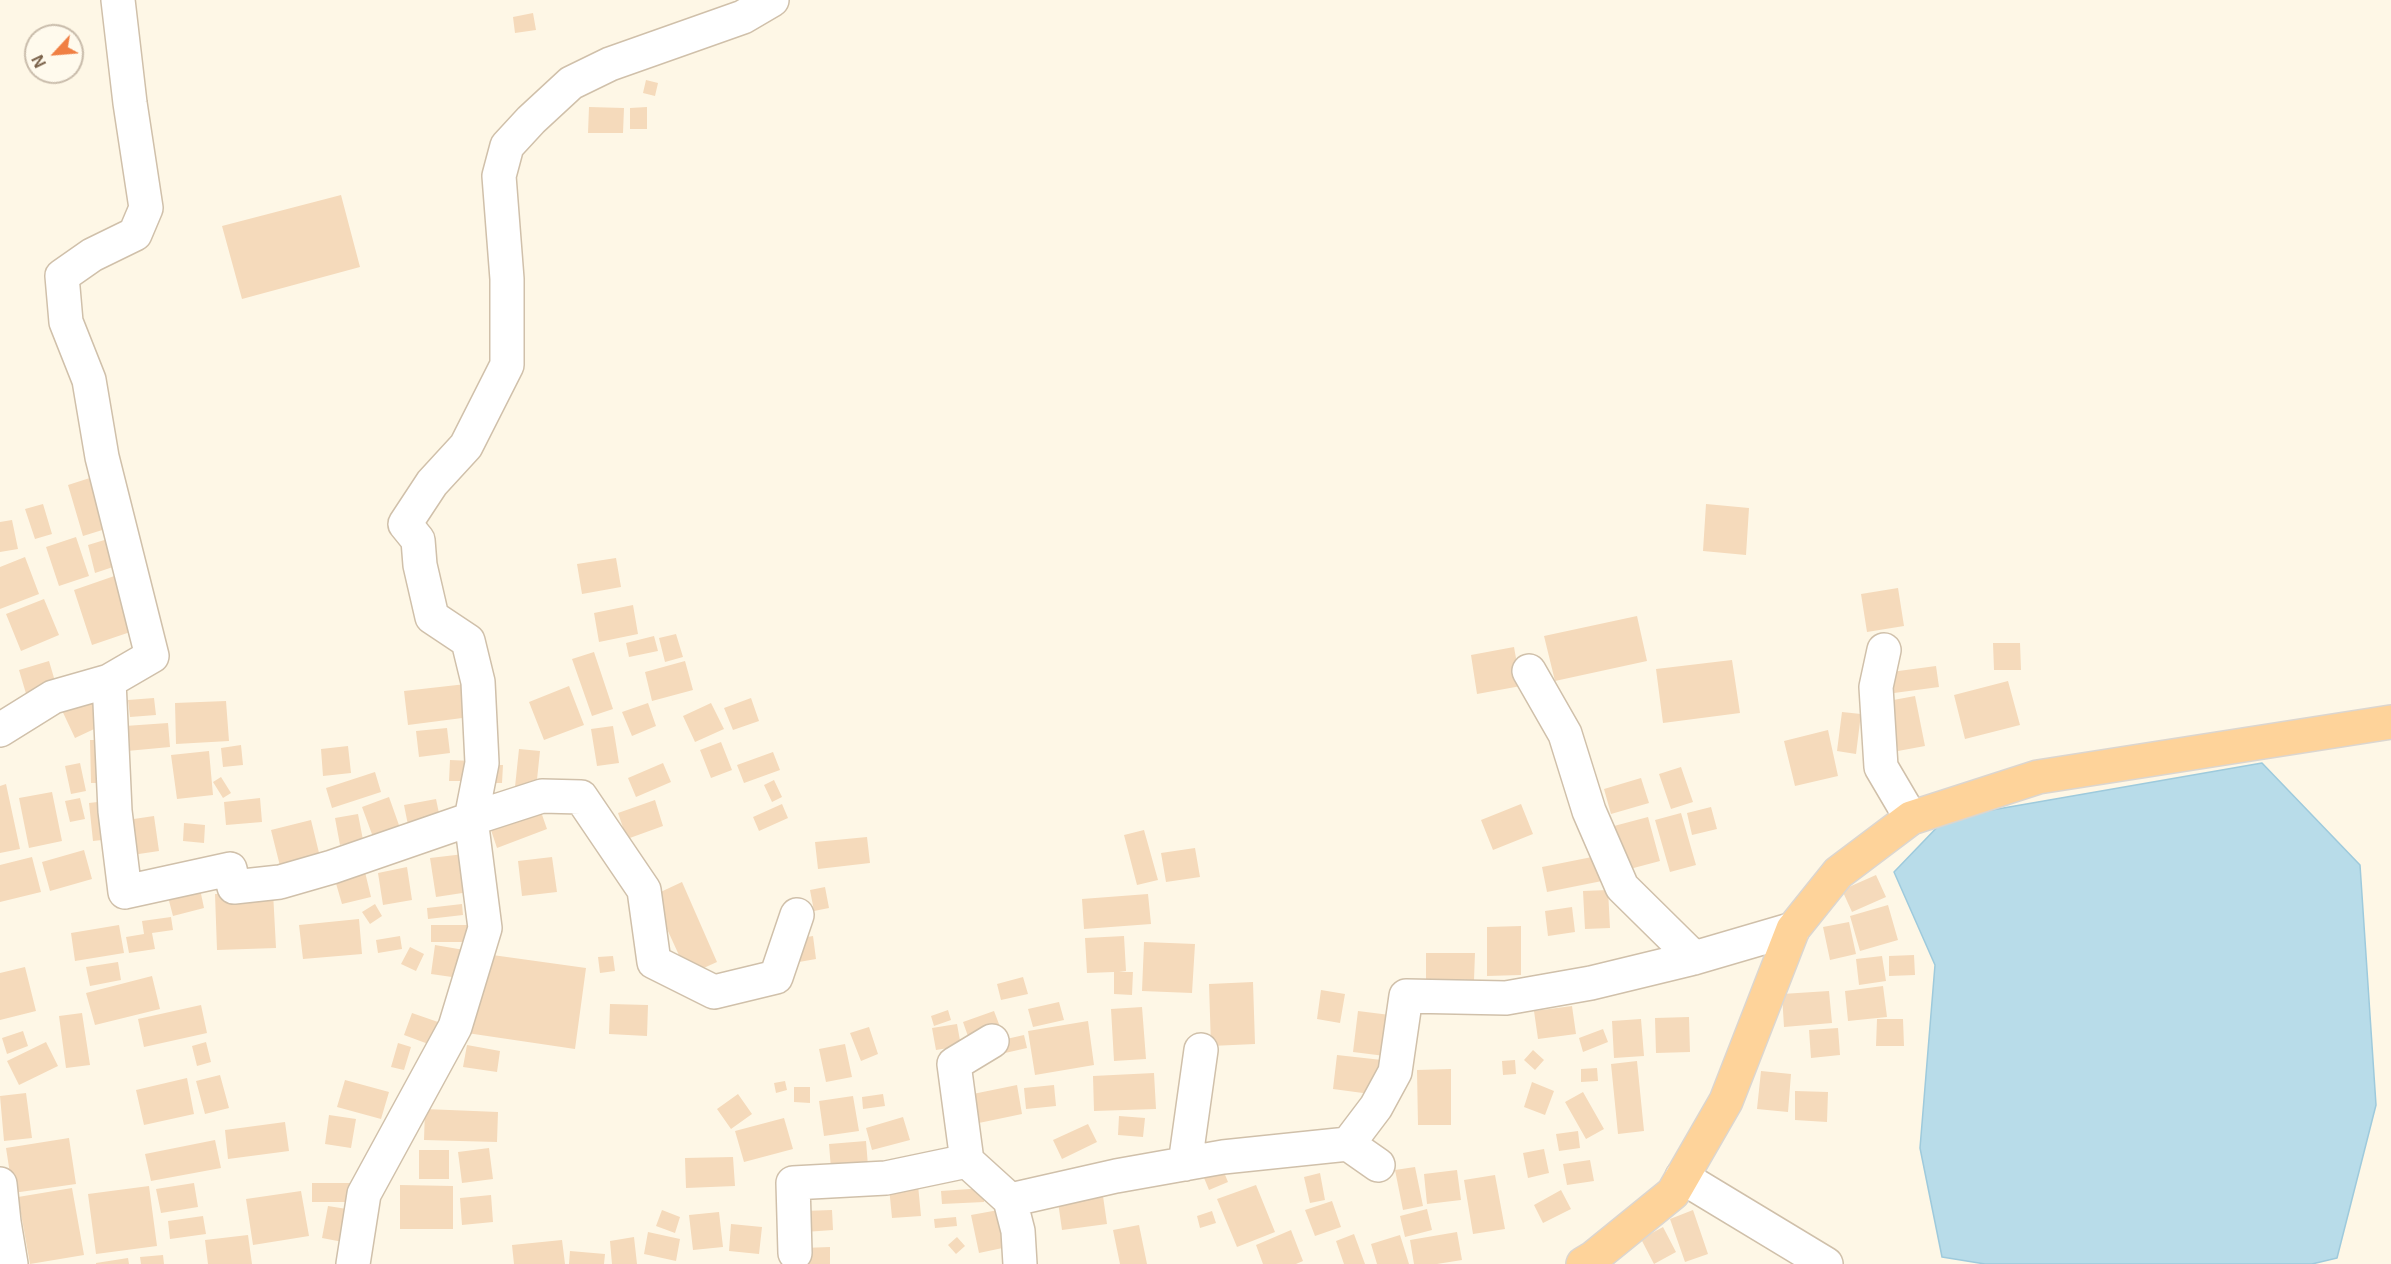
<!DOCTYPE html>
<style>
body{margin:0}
#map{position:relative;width:2391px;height:1264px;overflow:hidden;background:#fef7e6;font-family:Helvetica,sans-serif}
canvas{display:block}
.north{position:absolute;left:24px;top:24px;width:60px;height:60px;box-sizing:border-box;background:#fffaed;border:2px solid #c9bcab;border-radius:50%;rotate:244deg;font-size:16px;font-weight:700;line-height:24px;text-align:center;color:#796048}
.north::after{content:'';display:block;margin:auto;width:21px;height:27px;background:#f07f43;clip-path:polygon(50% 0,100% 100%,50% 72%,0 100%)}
</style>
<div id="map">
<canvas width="2391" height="1264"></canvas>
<div class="north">N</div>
</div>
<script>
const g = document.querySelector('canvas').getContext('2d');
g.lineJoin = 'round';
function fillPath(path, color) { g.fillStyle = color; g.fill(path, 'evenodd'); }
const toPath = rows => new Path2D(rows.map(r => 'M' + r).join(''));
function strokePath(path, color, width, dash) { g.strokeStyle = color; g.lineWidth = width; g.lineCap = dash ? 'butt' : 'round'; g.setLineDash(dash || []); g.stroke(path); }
const water = toPath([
 [2262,763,2360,865,2376,1105,2337,1258,2312,1264,1985,1264,1942,1257,1920,1148,1935,965,1894,872,1946,818,2262,763]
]);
const building = toPath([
 [533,13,536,30,515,33,513,17],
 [646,80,658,83,655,96,643,93],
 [589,107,624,108,623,133,588,133],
 [647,107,647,129,630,129,630,108],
 [341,195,360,267,242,299,222,226],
 [96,476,112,527,83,536,68,485],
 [43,504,52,534,35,539,25,509],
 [1706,504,1749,508,1746,555,1703,551],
 [12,520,18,549,0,552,0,522],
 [76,537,89,576,59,586,46,547],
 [111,538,119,565,95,573,88,545],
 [25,557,39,594,0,609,0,567],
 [616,558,621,587,582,594,577,564],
 [123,573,142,628,92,645,74,590],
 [1898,588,1904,626,1867,632,1861,594],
 [44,599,59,635,21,651,6,614],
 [633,605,638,634,599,642,594,613],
 [1637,616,1647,661,1555,681,1544,636],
 [676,634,683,657,665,662,659,638],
 [654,636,658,651,629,657,626,643],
 [1993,643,2020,643,2021,670,1994,670],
 [1514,647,1521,686,1477,694,1471,655],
 [594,652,613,709,592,716,572,659],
 [1732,660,1740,713,1663,723,1656,669],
 [49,661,57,688,27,697,19,670],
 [685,661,693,690,652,701,645,672],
 [1936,666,1939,687,1894,693,1891,672],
 [2008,681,2020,725,1965,739,1954,695],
 [466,684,470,717,408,725,404,691],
 [569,686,584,725,544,740,529,702],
 [90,688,107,723,75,738,58,702],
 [1915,696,1925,746,1898,751,1888,701],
 [154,698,156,715,130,717,128,700],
 [751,698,759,721,733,730,724,708],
 [226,701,229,741,176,744,175,703],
 [648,703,656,726,632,736,622,712],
 [711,703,724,729,695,742,683,716],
 [1842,712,1861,714,1856,754,1837,751],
 [168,723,170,747,127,751,125,726],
 [613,726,619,763,597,766,591,729],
 [447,728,450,753,419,757,416,731],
 [1828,730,1838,776,1795,786,1784,741],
 [90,740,106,740,107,783,91,783],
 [721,742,732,770,711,778,700,750],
 [241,745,243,765,223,767,221,748],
 [348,746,351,773,323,776,321,749],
 [519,749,540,751,536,789,515,787],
 [209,751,213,795,177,799,171,755],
 [773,752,780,770,744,783,737,765],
 [450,760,473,761,473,781,449,781],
 [80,763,86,791,71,794,65,766],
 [663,763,671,782,636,797,628,778],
 [487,765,503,765,502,783,488,783],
 [1681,767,1693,802,1671,809,1659,774],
 [375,772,381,792,332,808,326,788],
 [221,777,231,793,223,798,213,782],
 [1641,778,1649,803,1611,814,1604,789],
 [774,780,782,797,772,802,764,785],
 [6,784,20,849,0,853,0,786],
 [52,792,62,841,29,848,19,798],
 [389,797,400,828,373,837,362,807],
 [80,798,85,819,70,822,65,801],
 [260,798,262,822,226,825,224,802],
 [436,799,440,818,408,825,404,805],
 [655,800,663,826,627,839,618,813],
 [106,801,111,839,93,841,89,803],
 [782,804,788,818,759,831,753,817],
 [1521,804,1533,834,1493,850,1481,820],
 [539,806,547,829,497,848,489,824],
 [1711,807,1717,829,1692,835,1687,813],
 [1681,813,1696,865,1670,872,1655,820],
 [358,814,363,840,340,845,335,818],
 [154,816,159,851,132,855,127,820],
 [1648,817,1660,861,1626,870,1614,826],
 [311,820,320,857,280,866,271,830],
 [184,823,205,825,204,843,183,841],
 [1144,830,1158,880,1137,885,1124,835],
 [867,837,870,863,818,869,815,842],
 [1195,848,1200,877,1166,882,1161,853],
 [84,850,92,879,50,891,42,862],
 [464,854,469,892,436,897,430,858],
 [1597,856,1602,881,1547,892,1542,867],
 [32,857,41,892,0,902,0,865],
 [552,857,557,892,522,896,518,861],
 [407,867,412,900,383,905,378,873],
 [365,872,371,897,342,904,335,880],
 [1876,875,1886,897,1852,912,1842,890],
 [682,882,717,962,688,975,652,896],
 [825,887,829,908,814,911,810,890],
 [200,889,204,908,173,916,168,897],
 [1608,890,1610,928,1585,929,1583,891],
 [273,892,276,948,217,950,215,894],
 [1148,894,1151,924,1084,929,1082,899],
 [375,904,382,916,370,924,362,912],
 [462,904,463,915,428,919,427,908],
 [1888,905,1898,940,1860,951,1850,916],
 [1572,907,1575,932,1548,936,1545,911],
 [171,917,173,930,152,933,155,949,129,953,126,937,144,934,142,921],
 [359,919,362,954,303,959,299,925],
 [1849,922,1856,954,1830,960,1823,927],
 [119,925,124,953,75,961,71,933],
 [431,925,473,925,473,942,431,942],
 [1521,926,1521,975,1487,976,1487,927],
 [400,936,402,949,378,953,376,940],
 [813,936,816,959,799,962,795,939],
 [1124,936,1126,971,1119,972,1133,972,1132,995,1114,994,1114,972,1087,973,1085,938],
 [1144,942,1195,944,1192,993,1142,991],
 [435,945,470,951,466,979,431,974],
 [410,947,424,954,416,971,401,964],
 [478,953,586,968,575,1049,467,1033],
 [1426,953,1475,953,1474,980,1426,979],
 [1914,955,1915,975,1889,976,1889,956],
 [613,956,615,971,600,973,598,957],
 [1882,956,1886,981,1859,985,1856,959],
 [118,962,121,980,90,986,86,967],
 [25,967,36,1011,0,1020,0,973],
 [152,976,160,1009,95,1025,86,993],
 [1023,977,1028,994,1001,1000,997,984],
 [1253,982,1255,1044,1211,1046,1209,984],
 [1883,986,1887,1017,1848,1021,1845,991],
 [1321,990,1345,994,1340,1023,1317,1019],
 [1829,991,1832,1023,1784,1027,1782,994],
 [1059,1002,1064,1020,1033,1027,1028,1009],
 [610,1004,648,1005,647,1036,609,1034],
 [201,1005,207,1033,144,1047,138,1019],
 [1572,1006,1576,1034,1538,1039,1534,1011],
 [1142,1007,1146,1059,1114,1061,1111,1009],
 [948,1010,951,1020,934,1026,931,1016],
 [994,1011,1002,1032,970,1042,963,1022],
 [1358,1011,1390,1015,1385,1056,1353,1052],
 [82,1013,90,1065,66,1068,59,1016],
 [412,1013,438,1022,431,1045,404,1035],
 [1689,1017,1690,1052,1656,1053,1655,1018],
 [1641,1019,1644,1056,1614,1058,1612,1021],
 [1877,1019,1903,1019,1904,1046,1876,1046],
 [1088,1021,1094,1065,1035,1075,1028,1031],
 [957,1024,961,1046,936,1050,932,1028],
 [869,1027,878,1054,861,1061,850,1033],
 [1838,1028,1840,1055,1811,1058,1809,1030],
 [1603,1029,1608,1042,1583,1052,1579,1038],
 [23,1031,28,1046,7,1054,2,1038],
 [1024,1035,1027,1048,1005,1053,1002,1040],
 [46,1042,58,1066,19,1085,7,1061],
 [206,1042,211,1062,197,1066,192,1046],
 [398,1043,411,1047,404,1070,391,1067],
 [845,1044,852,1077,826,1082,819,1049],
 [467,1045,500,1051,497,1072,463,1067],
 [1533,1050,1544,1060,1535,1070,1524,1060],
 [1337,1055,1382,1060,1378,1095,1333,1089],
 [1515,1060,1516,1074,1503,1075,1502,1061],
 [1637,1061,1644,1131,1618,1134,1611,1064],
 [1597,1068,1598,1081,1581,1082,1581,1069],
 [1451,1069,1451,1125,1418,1125,1417,1070],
 [1761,1071,1791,1074,1788,1112,1757,1109],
 [1154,1073,1156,1109,1094,1111,1093,1076],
 [220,1075,229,1108,205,1114,196,1081],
 [187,1078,194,1114,144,1125,136,1090],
 [345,1080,389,1092,381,1119,337,1107],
 [785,1081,787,1090,776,1093,774,1083],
 [1532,1082,1554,1091,1545,1115,1524,1107],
 [1017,1085,1022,1114,974,1124,968,1095],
 [1054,1085,1056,1106,1026,1109,1024,1088],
 [794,1087,810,1087,810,1103,794,1102],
 [1795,1091,1828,1092,1827,1122,1795,1120],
 [1583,1092,1604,1129,1586,1139,1565,1102],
 [26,1093,32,1138,4,1141,0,1096],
 [738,1094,752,1114,731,1129,717,1109],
 [883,1094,885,1106,863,1109,862,1097],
 [853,1096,859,1131,824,1136,819,1101],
 [425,1109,498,1112,497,1142,424,1140],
 [329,1115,356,1119,351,1148,325,1144],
 [1119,1116,1145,1118,1143,1137,1118,1135],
 [903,1117,910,1140,872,1150,866,1128],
 [784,1118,793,1149,744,1162,735,1131],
 [285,1122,289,1151,228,1159,225,1130],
 [1088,1124,1097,1142,1062,1159,1053,1140],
 [1578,1131,1580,1148,1559,1151,1556,1134],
 [69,1138,76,1184,13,1193,6,1148],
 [215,1140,221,1168,151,1181,145,1154],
 [866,1141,868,1166,831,1169,829,1144],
 [489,1148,493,1179,462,1183,458,1152],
 [1544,1149,1549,1173,1528,1178,1523,1153],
 [419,1150,449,1150,449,1179,419,1179],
 [733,1157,735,1186,686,1188,685,1158],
 [1219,1160,1228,1182,1209,1190,1200,1168],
 [1590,1160,1594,1181,1567,1185,1563,1164],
 [1415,1167,1423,1206,1403,1210,1395,1170],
 [1457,1170,1461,1200,1427,1204,1424,1174],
 [1320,1173,1325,1200,1310,1203,1304,1177],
 [1495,1175,1505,1229,1473,1234,1464,1180],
 [194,1183,198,1207,161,1213,156,1189],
 [312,1183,352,1183,352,1202,312,1202],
 [400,1185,453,1186,453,1229,400,1229],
 [918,1185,921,1216,892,1218,889,1187],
 [1256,1185,1275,1232,1237,1247,1217,1199],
 [149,1186,157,1246,96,1254,88,1194],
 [72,1188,84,1255,30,1264,18,1197],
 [984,1188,984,1202,942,1204,941,1191],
 [1561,1190,1571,1209,1543,1223,1534,1205],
 [301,1191,309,1236,253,1245,246,1199],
 [491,1195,493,1222,462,1225,460,1198],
 [1103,1196,1107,1224,1062,1230,1058,1202],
 [1332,1201,1341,1227,1315,1236,1305,1210],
 [328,1206,353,1210,348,1243,322,1238],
 [1004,1209,1012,1246,979,1253,971,1215],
 [1427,1209,1432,1230,1405,1237,1400,1216],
 [662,1210,680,1217,675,1233,656,1226],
 [832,1210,833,1230,805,1232,804,1211],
 [1693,1210,1708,1254,1685,1262,1670,1219],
 [1212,1211,1216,1223,1200,1228,1197,1216],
 [719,1212,723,1247,693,1250,689,1215],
 [203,1216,206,1234,170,1239,168,1221],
 [956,1217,957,1226,935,1228,934,1219],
 [731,1224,762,1227,759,1254,729,1251],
 [1139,1225,1147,1264,1120,1264,1113,1230],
 [1663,1227,1676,1252,1654,1264,1641,1239],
 [1291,1230,1303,1261,1296,1264,1263,1264,1256,1245],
 [648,1232,680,1239,676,1261,644,1254],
 [1457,1232,1462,1260,1437,1264,1414,1264,1410,1240],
 [1354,1234,1365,1264,1344,1264,1336,1241],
 [248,1235,252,1264,208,1264,205,1240],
 [1400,1235,1409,1264,1377,1264,1371,1244],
 [634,1237,637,1264,612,1264,610,1241],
 [957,1237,965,1246,956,1254,948,1245],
 [562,1240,565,1264,514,1264,512,1245],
 [830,1247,830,1264,804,1264,803,1248],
 [570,1251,605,1254,604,1264,569,1264],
 [163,1255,164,1264,141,1264,140,1257],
 [128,1258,129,1264,96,1264,96,1263]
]);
const minor = toPath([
 [118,0,130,103,146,208,135,234,92,255,62,276,66,322,89,380,102,457,152,656,109,681,115,811,125,892,230,869,234,887,280,882,332,867,471,819,482,763,478,682,468,641,432,617,420,565,418,540,405,524,432,483,466,446,507,365,507,279,499,176,507,146,531,120,571,83,610,64,743,17,772,0],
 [1884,650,1876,687,1881,767,1911,818],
 [1529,671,1565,734,1589,811,1622,887,1694,958],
 [0,730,53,697,109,681],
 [992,1041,954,1064,967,1161,1010,1200,1018,1231,1020,1264],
 [1348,1144,1378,1165],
 [1185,1164,1201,1050],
 [1682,1177,1826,1264],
 [0,1184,4,1222],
 [1010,1200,1116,1176,1223,1157,1348,1144,1376,1107,1395,1072,1406,996,1506,998,1591,983,1694,958,1793,929],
 [0,1222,4,1222,11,1264],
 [795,1253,793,1183,886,1178,967,1161],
 [353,1264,364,1194,455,1027,485,928,471,819,542,796,581,797,644,890,654,962,714,992,776,977,797,915]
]);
const trunk = toPath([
 [1583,1264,1593,1258,1673,1193,1726,1101,1793,929,1838,873,1911,818,2038,777,2391,722]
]);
fillPath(water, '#b8dce9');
strokePath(water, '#9ecadc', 1.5);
fillPath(building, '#f5dabb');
strokePath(minor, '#d0c0aa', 36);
strokePath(trunk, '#dcd6cf', 36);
strokePath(minor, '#fff', 33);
strokePath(trunk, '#fed39a', 33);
</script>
